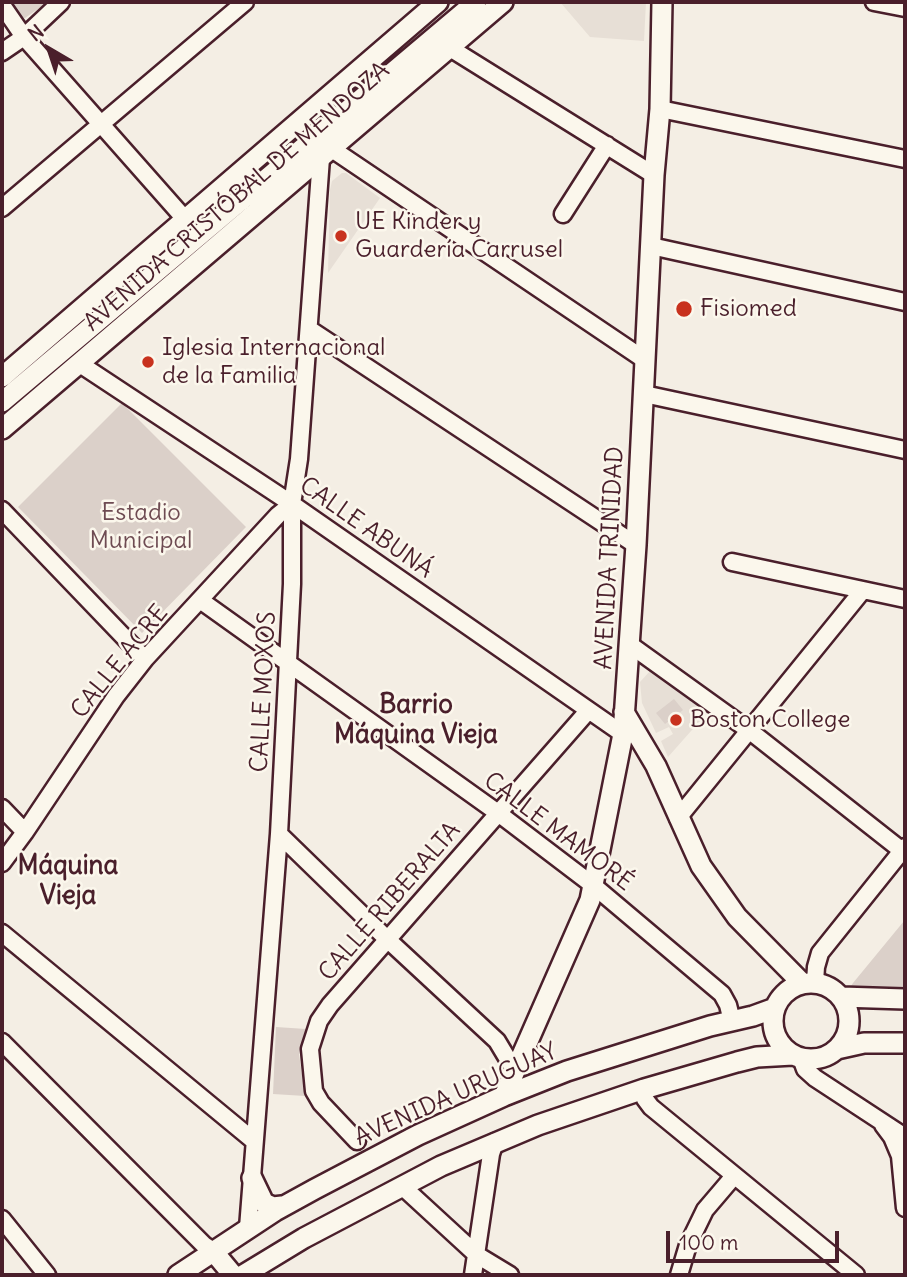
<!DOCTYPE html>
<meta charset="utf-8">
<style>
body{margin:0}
#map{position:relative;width:907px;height:1277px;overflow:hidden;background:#f4eee4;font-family:Delius,sans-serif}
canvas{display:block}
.frame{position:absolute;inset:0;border:4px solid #4a1f2b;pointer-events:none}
.north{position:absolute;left:14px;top:14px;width:70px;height:70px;-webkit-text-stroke:5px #fbf7ec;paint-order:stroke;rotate:321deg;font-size:19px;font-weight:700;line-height:28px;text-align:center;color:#4a1f2b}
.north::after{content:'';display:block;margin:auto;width:24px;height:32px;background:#4a1f2b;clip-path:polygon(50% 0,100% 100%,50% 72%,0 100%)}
.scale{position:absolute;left:666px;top:1231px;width:173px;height:32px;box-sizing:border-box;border:4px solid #4a1f2b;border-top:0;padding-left:9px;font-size:21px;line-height:24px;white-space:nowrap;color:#4a1f2b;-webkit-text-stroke:5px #fbf7ec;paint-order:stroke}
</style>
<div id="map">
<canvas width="907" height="1277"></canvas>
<div class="frame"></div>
<div class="north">N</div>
<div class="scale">100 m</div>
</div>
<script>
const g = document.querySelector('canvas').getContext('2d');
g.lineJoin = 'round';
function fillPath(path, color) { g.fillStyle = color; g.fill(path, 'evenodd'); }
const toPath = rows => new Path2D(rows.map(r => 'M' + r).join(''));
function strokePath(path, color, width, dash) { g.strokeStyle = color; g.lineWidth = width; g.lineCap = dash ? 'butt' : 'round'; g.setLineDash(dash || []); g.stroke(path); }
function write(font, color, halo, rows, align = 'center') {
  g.font = font + ' Delius,sans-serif'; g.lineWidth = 5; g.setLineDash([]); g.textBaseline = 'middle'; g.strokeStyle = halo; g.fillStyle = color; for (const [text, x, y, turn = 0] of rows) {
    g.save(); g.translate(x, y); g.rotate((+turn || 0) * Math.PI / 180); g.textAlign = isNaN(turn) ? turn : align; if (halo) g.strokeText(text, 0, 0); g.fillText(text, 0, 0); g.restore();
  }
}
const built = toPath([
 [560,2,646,2,644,41,590,37],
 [342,173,346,173,380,198,328,273,330,190,332,181],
 [650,671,707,713,668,757,661,741,673,734,669,727,656,733,642,703,640,682]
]);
const green = toPath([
 [9,2,48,2,25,18,16,16],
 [122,403,246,527,142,633,18,507],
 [674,699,683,710,665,724,656,713],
 [904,921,905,987,851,986,853,983],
 [276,1027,306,1029,299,1054,305,1096,273,1094]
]);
const minor = toPath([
 [874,2,905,8],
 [2,5,24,37,184,218],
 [450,48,654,175],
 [2,52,24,37,61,2],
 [660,109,905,159],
 [332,149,645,360],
 [2,208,245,2],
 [563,214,607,145],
 [651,246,905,302],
 [309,329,636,545],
 [80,364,292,504,623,734],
 [644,394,905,450],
 [2,510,145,659],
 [732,562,905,599],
 [200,600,498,813,594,886,722,994,728,1005,732,1021],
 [629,644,750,731,905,853],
 [2,808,25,832],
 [678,818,863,590],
 [279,834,387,939,497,1041,515,1071],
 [2,863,25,832,116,696,145,659,278,515,292,504],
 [2,933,254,1141],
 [815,982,816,967,820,953,905,847],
 [2,1042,204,1245,213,1251],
 [801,1058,805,1069,815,1078,905,1137],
 [644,1089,645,1099,651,1107,856,1275],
 [883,1125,892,1137,900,1156,905,1208],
 [357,1141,321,1103,314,1091,310,1049,319,1021,330,1005,588,711],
 [403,1187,477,1255,510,1275],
 [2,1219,47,1275],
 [248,1228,279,834,292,584,292,504,299,459,321,158],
 [473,1275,491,1154,495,1142],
 [679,1275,688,1245,705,1210,734,1176]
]);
const major = toPath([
 [2,377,438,2],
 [2,402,476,2],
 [2,429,503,2],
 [624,712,656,766,701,866,737,917,802,983],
 '773 1021a38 38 0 1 1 76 0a38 38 0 1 1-76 0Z',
 [841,997,905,999],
 [837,1049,864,1043,905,1043],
 [504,1096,590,900,623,734,636,545,654,175,660,109,662,2],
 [252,1178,264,1203,273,1207,282,1206],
 [213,1251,233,1275],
 [178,1275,275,1211,315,1189,418,1135,504,1096,567,1071,710,1026,753,1016,775,1008],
 [243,1275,304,1238,441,1166,538,1125,644,1089,737,1062,757,1057,793,1055]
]);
const markers = [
 [341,236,7,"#c8321e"],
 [684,309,9,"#c8321e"],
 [148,362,7,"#c8321e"],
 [676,720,7,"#c8321e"]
];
const streetNames = [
 ["AVENIDA CRISTÓBAL DE MENDOZA",237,197,-41],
 ["CALLE ABUNÁ",366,528,35],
 ["AVENIDA TRINIDAD",610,558,-87],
 ["CALLE ACRE",120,662,-51],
 ["CALLE MOXOS",264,692,-87],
 ["CALLE MAMORÉ",558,832,37],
 ["CALLE RIBERALTA",390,902,-49],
 ["AVENIDA URUGUAY",456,1095,-24]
];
const poiNames = [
 ["UE Kinder y",355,222],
 ["Guardería Carrusel",355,250],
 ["Fisiomed",700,309],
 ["Iglesia Internacional",162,348],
 ["de la Familia",162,376],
 ["Boston College",690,720]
];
const parkNames = [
 ["Estadio",141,513],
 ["Municipal",141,541]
];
const neighbourhoodNames = [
 ["Barrio",416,706],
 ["Máquina Vieja",416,736],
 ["Máquina",68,867],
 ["Vieja",68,897]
];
fillPath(built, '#e7dfd6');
fillPath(green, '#dbd0c9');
strokePath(minor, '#4a1f2b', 21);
strokePath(major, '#4a1f2b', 24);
strokePath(minor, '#fbf7ec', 16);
strokePath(major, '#fbf7ec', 19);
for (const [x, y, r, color] of markers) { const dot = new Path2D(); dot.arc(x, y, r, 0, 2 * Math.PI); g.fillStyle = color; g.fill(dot); strokePath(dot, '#fbf7ec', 2.5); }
write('24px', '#4a1f2b', '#fbf7ec', streetNames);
write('24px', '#4a1f2b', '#fbf7ec', poiNames, 'left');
write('24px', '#6e4b52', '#fbf7ec', parkNames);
write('bold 26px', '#4a1f2b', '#fbf7ec', neighbourhoodNames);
</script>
